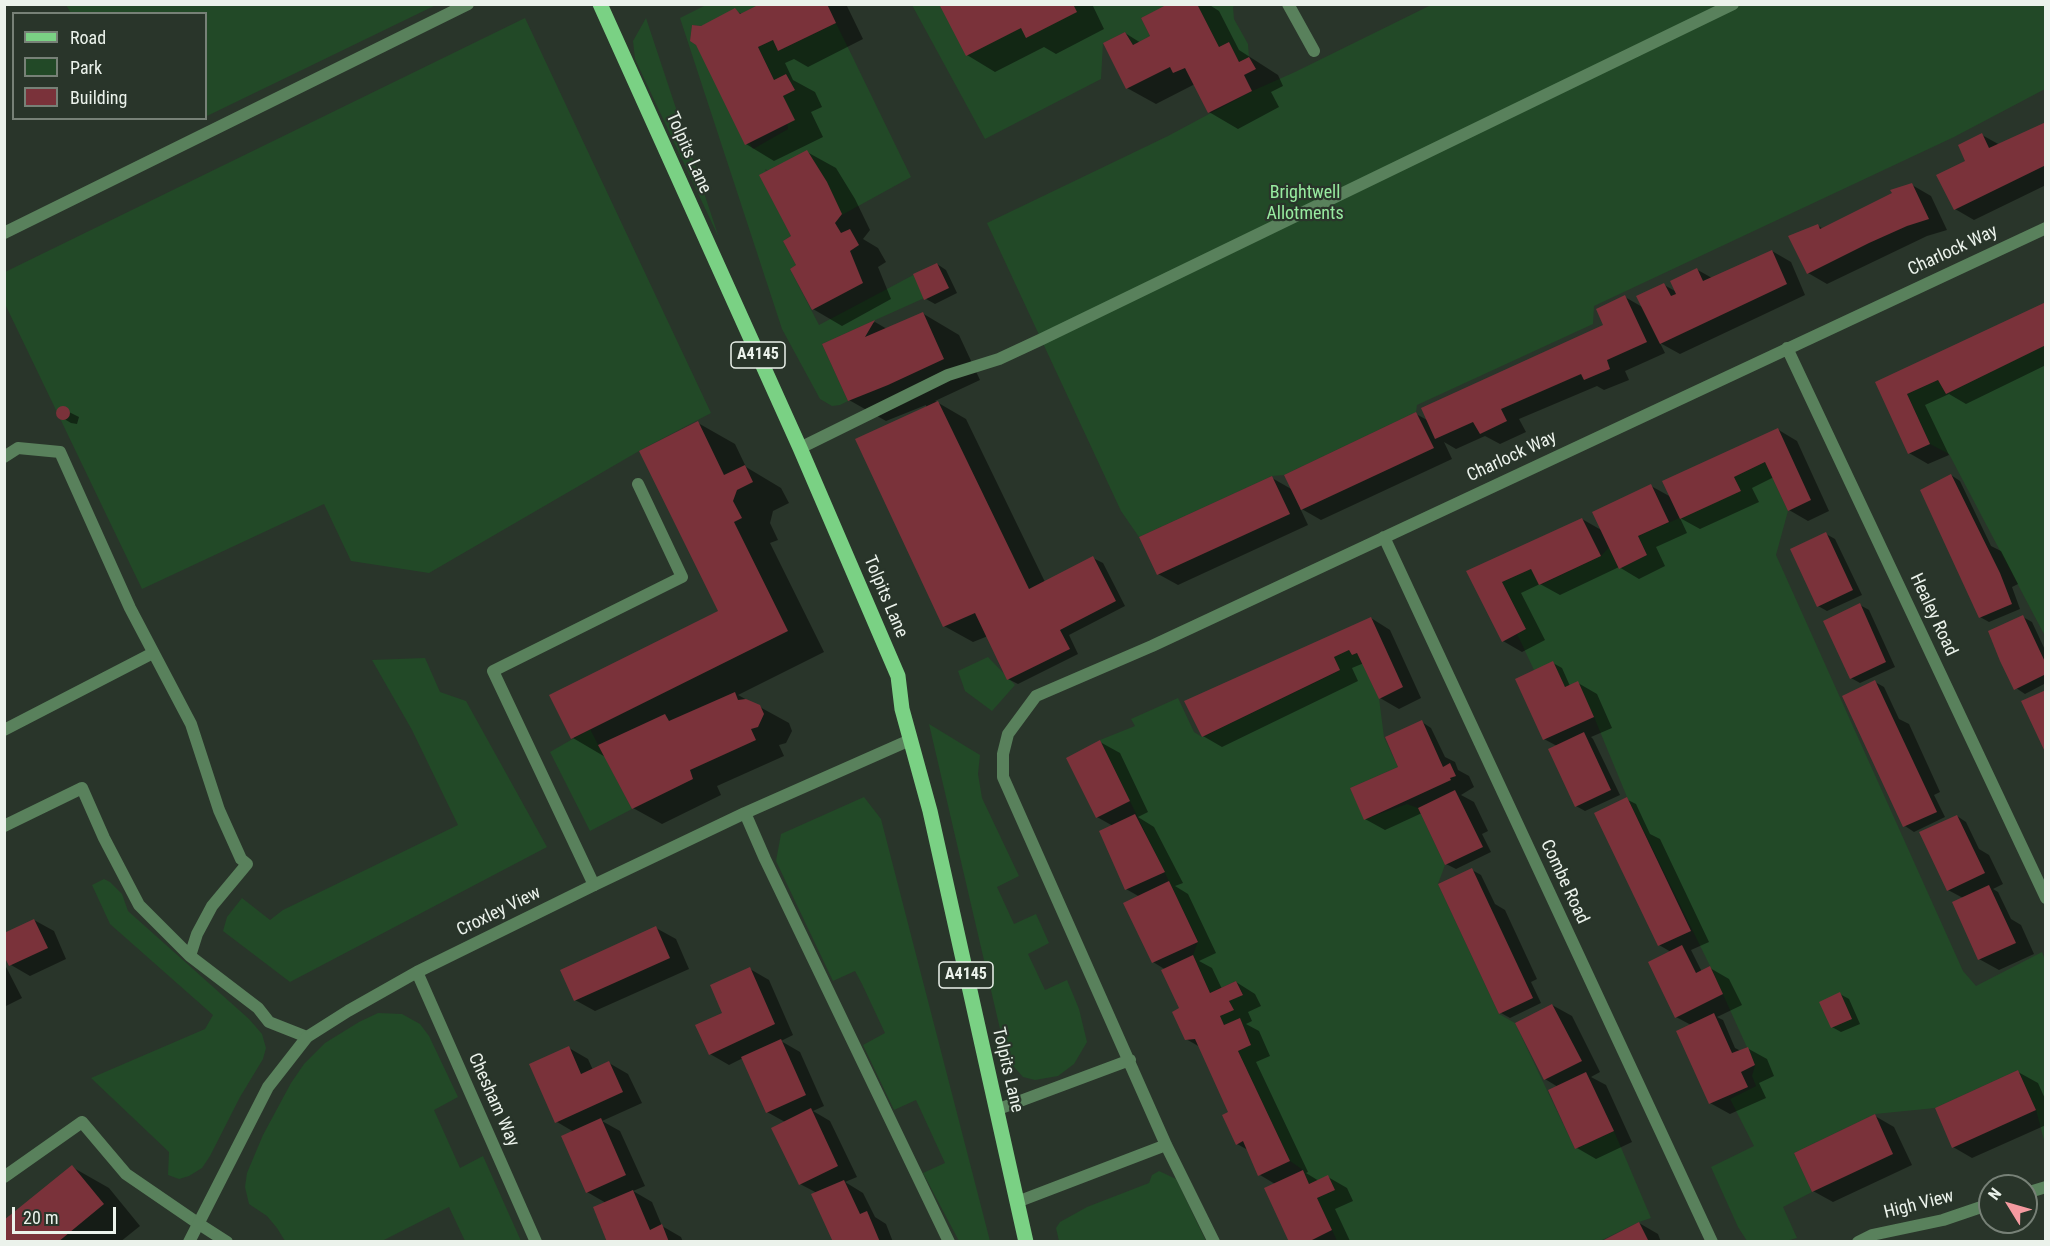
<!DOCTYPE html>
<style>
body{margin:0}
#map{position:relative;width:2050px;height:1246px;overflow:hidden;background:#29352a;font-family:"Roboto Condensed",sans-serif}
canvas{display:block}
.frame{position:absolute;inset:0;border:6px solid #ebf2eb;pointer-events:none}
.legend{position:absolute;left:12px;top:12px;width:195px;height:108px;box-sizing:border-box;background:#29352a;border:2px solid #778177;margin:0;padding:8px 10px;list-style:none;font-size:18px;color:#ebf2eb}
.legend li{display:flex;align-items:center;gap:12px;height:30px}
.legend b{width:30px;border:2px solid #778177}
.north{position:absolute;left:1978px;top:1174px;width:60px;height:60px;box-sizing:border-box;background:#29352a;border:2px solid #778177;border-radius:50%;rotate:307deg;font-size:16px;font-weight:700;line-height:24px;text-align:center;color:#ebf2eb}
.north::after{content:'';display:block;margin:auto;width:21px;height:27px;background:#f49aa0;clip-path:polygon(50% 0,100% 100%,50% 72%,0 100%)}
.scale{position:absolute;left:12px;top:1207px;width:104px;height:27px;box-sizing:border-box;border:3px solid #ebf2eb;border-top:0;padding-left:8px;font-size:18px;line-height:21px;white-space:nowrap;color:#ebf2eb;-webkit-text-stroke:4px #29352a;paint-order:stroke}
</style>
<div id="map">
<canvas width="2050" height="1246"></canvas>
<div class="frame"></div>
<ul class="legend">
<li><b style="height:8px;background:#7ad184"></b>Road</li>
<li><b style="height:16px;background:#224927"></b>Park</li>
<li><b style="height:16px;background:#7a323a"></b>Building</li>
</ul>
<div class="north">N</div>
<div class="scale">20 m</div>
</div>
<script>
const g = document.querySelector('canvas').getContext('2d');
g.lineJoin = 'round';
function fillPath(path, color) { g.fillStyle = color; g.fill(path, 'evenodd'); }
const toPath = rows => new Path2D(rows.map(r => 'M' + r).join(''));
function strokePath(path, color, width, dash) { g.strokeStyle = color; g.lineWidth = width; g.lineCap = dash ? 'butt' : 'round'; g.setLineDash(dash || []); g.stroke(path); }
function write(font, color, halo, rows, align = 'center') {
  g.font = font + ' "Roboto Condensed",sans-serif'; g.lineWidth = 4.5; g.setLineDash([]); g.textBaseline = 'middle'; g.strokeStyle = halo; g.fillStyle = color; for (const [text, x, y, turn = 0] of rows) {
    g.save(); g.translate(x, y); g.rotate((+turn || 0) * Math.PI / 180); g.textAlign = isNaN(turn) ? turn : align; if (halo) g.strokeText(text, 0, 0); g.fillText(text, 0, 0); g.restore();
  }
}
const green = toPath([
 [66,5,436,5,207,116,206,14,71,13],
 [706,5,760,5,740,14,701,26,692,25,690,41,696,45,753,149,788,129,783,96,795,90,786,74,774,80,758,47,773,40,778,51,836,23,911,177,842,215,807,151,769,171,765,169,766,172,760,175,791,236,783,241,796,265,790,269,819,325,919,272,931,295,822,344,848,401,840,405,832,406,820,399,782,329,680,18],
 [912,5,1168,5,1141,18,1150,36,1133,45,1125,32,1103,43,1101,79,985,139],
 [1197,5,1235,5,1233,7,1234,19,1248,44,1249,57,1239,62,1229,42,1219,47],
 [1431,5,2045,5,2045,89,1954,137,1594,306,1593,324,1417,405,1416,412,1284,475,1272,476,1139,537,1121,511,987,223,1168,136,1252,91,1295,72],
 [525,18,711,413,639,451,429,573,351,561,324,504,142,589,5,304,5,272],
 [646,18,719,238,635,59,633,41],
 [2045,345,2045,636,1949,454,1930,444,1907,394,1938,380,1946,394],
 [1765,462,1788,511,1776,555,1963,971,1976,986,2042,952,2045,960,2045,1144,2036,1110,2018,1070,1935,1108,1875,1114,1794,1153,1812,1192,1783,1207,1797,1238,1786,1241,1747,1241,1738,1227,1711,1167,1754,1146,1730,1099,1756,1086,1752,1076,1755,1065,1710,966,1627,797,1594,717,1565,687,1534,670,1517,634,1526,629,1502,582,1531,569,1540,585,1601,556,1609,547,1619,569,1647,555,1638,536,1741,491,1734,477],
 [1349,650,1352,655,1357,653,1379,698,1384,737,1398,767,1350,788,1365,819,1407,804,1418,808,1445,865,1438,884,1499,1014,1515,1023,1575,1149,1614,1131,1651,1218,1639,1222,1600,1241,1337,1241,1317,1198,1335,1190,1328,1176,1309,1184,1303,1170,1290,1161,1238,1051,1251,1044,1240,1019,1224,1025,1220,1016,1233,1010,1229,1001,1243,994,1236,981,1210,993,1193,955,1198,941,1100,740,1135,726,1131,719,1178,698,1194,732,1202,737,1339,671,1334,657],
 [988,657,1015,685,992,711,965,691,958,671],
 [425,658,440,692,466,701,547,847,290,982,223,931,227,917,242,898,270,920,283,910,458,825,412,730,372,660],
 [929,724,980,755,978,774,982,798,1019,876,997,887,1014,924,1036,914,1049,943,1028,954,1045,990,1067,980,1079,1009,1087,1042,1074,1064,1058,1076,1035,1080,1023,1077,1007,1059],
 [590,729,632,809,590,831,550,752],
 [864,797,881,819,990,1241,959,1241,923,1173,945,1163,916,1100,894,1110,863,1045,885,1033,862,984,855,971,833,981,776,861,781,834],
 [104,879,110,882,122,894,128,911,249,1019,262,1034,266,1048,263,1059,240,1097,210,1156,202,1168,189,1176,179,1179,168,1175,169,1152,91,1078,205,1029,213,1015,110,924,92,885],
 [378,1013,402,1014,420,1024,429,1036,458,1097,434,1110,460,1168,483,1156,521,1241,465,1241,449,1207,382,1241,285,1241,277,1228,267,1216,249,1204,245,1187,247,1173,263,1135,291,1083,304,1064,325,1043,359,1022],
 [1159,1171,1176,1179,1206,1241,1059,1241,1056,1228,1060,1222,1087,1207,1149,1183,1152,1175]
]);
const shadow = toPath([
 [764,4,846,4,863,39,808,67,794,59,785,63,793,80,815,92,822,107,811,112,823,137,774,161,746,144,701,28,735,10,743,15],
 [941,4,1092,4,1104,29,1056,54,1044,47,995,72,967,55],
 [1171,4,1208,4,1219,11,1239,50,1278,75,1283,86,1271,92,1279,107,1238,129,1209,112,1195,84,1156,104,1127,88,1125,33,1141,43,1152,37],
 [2046,124,2046,185,1974,220,1955,209,1967,161,1982,135,2000,145],
 [807,152,836,168,855,199,870,230,863,239,878,248,886,262,878,267,891,299,842,326,813,309,798,266,793,237],
 [1912,185,1931,196,1947,230,1927,236,1827,284,1808,273,1817,225,1823,229],
 [1772,251,1791,262,1805,295,1680,354,1660,343,1665,353,1625,371,1629,380,1604,390,1597,386,1519,419,1526,432,1500,444,1485,436,1456,449,1444,442,1452,459,1321,520,1300,508,1308,525,1178,585,1158,574,1272,478,1293,490,1416,414,1429,421,1605,325,1625,297,1644,308,1664,285,1677,292,1696,269,1712,278],
 [937,264,946,270,957,293,935,304,926,299],
 [2046,304,2046,365,1966,404,1949,394,1925,405,1949,455,1928,464,1909,453,1877,383],
 [922,313,959,335,980,380,935,401,966,419,1045,582,1093,558,1103,563,1125,606,1069,635,1078,654,1018,684,1008,679,988,636,973,642,944,626,926,405,886,421,849,400,824,345,875,322,887,329],
 [61,408,79,417,77,424,71,423,61,417,58,412],
 [698,423,735,444,746,467,781,488,789,503,773,511,770,523,778,540,770,543,824,652,738,695,789,723,792,731,786,743,779,745,784,756,717,786,721,795,662,824,633,808,607,758,573,738,720,612],
 [1777,429,1797,441,1829,511,1808,521,1789,510,1774,477,1752,488,1759,502,1700,529,1680,518,1687,533,1656,547,1665,566,1639,579,1619,567,1560,595,1540,584,1521,593,1545,640,1522,652,1503,641,1468,572,1582,519,1603,531,1651,486,1671,497],
 [1951,475,1960,481,1991,546,2001,551,2018,584,2012,587,2020,609,1989,622,1980,617],
 [1826,534,1835,539,1862,595,1827,611,1818,606],
 [1860,605,1869,610,1895,667,1860,683,1851,678],
 [2023,617,2032,622,2046,652,2046,683,2025,694,2016,688],
 [1371,618,1390,630,1421,698,1399,709,1380,698,1364,663,1352,668,1358,681,1222,747,1203,736],
 [1553,663,1562,668,1570,686,1578,683,1597,694,1612,728,1591,737,1593,739,1620,795,1585,811,1576,806,1557,746,1544,739],
 [1875,682,1884,687,1899,719,1909,724,1940,792,1934,795,1945,817,1914,832,1905,826],
 [1422,722,1431,728,1445,757,1455,762,1458,770,1469,776,1474,787,1461,795,1474,802,1488,831,1482,834,1491,852,1456,869,1446,864,1422,813,1385,830,1365,819,1402,767],
 [1100,742,1120,753,1148,812,1138,817,1154,827,1183,883,1175,886,1188,894,1216,953,1199,961,1212,968,1222,989,1236,982,1255,994,1261,1006,1248,1012,1252,1021,1246,1024,1259,1031,1270,1056,1256,1062,1308,1172,1306,1173,1319,1181,1328,1177,1347,1188,1353,1201,1335,1209,1350,1241,1291,1242,1275,1184,1260,1175,1248,1150,1237,1144,1230,1113,1200,1047,1186,1039,1181,1009,1166,970,1153,962,1140,897,1126,889,1113,826,1097,817],
 [1626,799,1636,804,1650,834,1660,839,1709,942,1691,950,1702,972,1710,968,1729,979,1742,1005,1717,1017,1723,1020,1735,1048,1741,1051,1747,1048,1767,1059,1774,1076,1759,1083,1766,1098,1730,1114,1710,1103,1691,1025,1676,1017,1671,952,1659,945],
 [1957,816,1966,822,1979,849,1989,855,2003,884,1993,889,1998,892,2011,919,2021,925,2034,954,1999,970,1979,959,1963,898,1948,890],
 [1472,870,1481,875,1495,904,1505,910,1537,979,1531,982,1541,1003,1510,1018,1501,1013],
 [34,920,54,931,66,959,30,976,11,965],
 [656,928,676,939,689,969,595,1011,575,1000],
 [4,963,22,998,4,1007],
 [750,969,769,980,793,1035,781,1041,800,1052,824,1106,813,1111,830,1121,857,1177,845,1182,863,1193,875,1217,886,1224,893,1242,834,1242,817,1193,800,1184,785,1122,767,1112,743,1058,729,1065,710,1054,724,1013],
 [1840,994,1849,999,1860,1024,1841,1032,1832,1027],
 [1552,1005,1572,1016,1600,1072,1591,1077,1606,1085,1632,1142,1596,1159,1577,1148,1558,1087,1545,1079],
 [569,1048,588,1059,593,1070,609,1063,628,1074,642,1103,602,1121,620,1131,645,1186,633,1191,652,1202,662,1226,681,1237,683,1242,609,1242,606,1203,587,1192,574,1132,557,1122],
 [2018,1072,2038,1083,2046,1101,2046,1125,1972,1158,1953,1147],
 [1875,1116,1894,1127,1912,1165,1833,1202,1813,1191],
 [72,1167,109,1188,140,1226,120,1242,4,1242],
 [1639,1223,1658,1234,1661,1242,1604,1242]
]);
const building = toPath([
 [760,4,827,4,836,23,778,51,773,40,758,47,774,80,786,74,795,90,783,96,795,120,745,145,696,45,690,41,692,25,701,26,735,8,740,14],
 [939,4,1073,4,1077,12,1026,38,1021,28,966,56],
 [1168,4,1197,4,1219,47,1229,42,1239,62,1249,57,1256,69,1244,75,1252,91,1208,113,1185,68,1173,73,1170,67,1126,89,1103,43,1125,32,1133,45,1150,36,1141,18],
 [2046,122,2046,165,1954,210,1936,175,1965,161,1958,145,1982,133,1989,148],
 [807,150,827,182,842,214,835,223,841,233,850,229,859,245,850,251,863,283,812,310,790,269,796,265,783,241,791,236,759,175],
 [1912,183,1929,219,1907,226,1869,243,1807,274,1788,236,1818,224,1820,229,1892,193,1890,190],
 [1772,250,1787,284,1660,344,1636,296,1664,283,1671,296,1676,294,1670,281,1697,268,1703,281],
 [937,263,949,288,924,300,913,274],
 [1625,295,1647,342,1607,360,1610,369,1584,380,1581,374,1501,409,1507,421,1480,434,1473,422,1435,439,1421,408,1603,325,1596,309],
 [2046,302,2046,345,1946,394,1938,380,1907,394,1930,444,1908,454,1875,382],
 [923,312,944,359,888,385,848,401,822,344,875,320,865,337],
 [938,401,1029,589,1093,556,1116,601,1060,630,1070,649,1007,680,975,613,943,627,855,439],
 '56 413a7 7 0 1 1 14 0a7 7 0 1 1-14 0Z',
 [1416,412,1434,448,1301,510,1284,475],
 [698,421,724,475,745,465,753,482,737,490,733,501,742,518,734,522,788,631,571,739,549,695,718,611,639,451],
 [1778,428,1811,500,1788,511,1765,462,1734,477,1741,491,1680,519,1662,481],
 [1951,474,2000,573,2012,604,1979,618,1920,490],
 [1272,476,1290,514,1157,575,1139,537],
 [1651,484,1669,522,1638,536,1647,555,1619,569,1592,512],
 [1582,518,1601,556,1539,585,1531,569,1502,582,1526,629,1502,642,1466,571],
 [1826,532,1853,590,1817,607,1790,549],
 [1860,603,1886,662,1850,679,1823,621],
 [2023,615,2046,664,2046,674,2014,690,2000,661,1988,631],
 [1371,617,1403,687,1379,699,1357,653,1352,655,1349,650,1334,657,1340,670,1202,737,1184,701],
 [1553,661,1565,687,1578,681,1594,717,1543,740,1515,679],
 [1875,680,1937,812,1903,827,1842,696],
 [2046,690,2046,754,2021,701],
 [735,692,738,700,746,699,760,705,764,714,758,727,751,729,756,740,690,770,693,779,632,809,598,745,665,714,669,721],
 [1422,720,1443,767,1450,763,1456,776,1450,778,1451,780,1364,820,1350,788,1398,767,1385,737],
 [1584,732,1611,790,1575,807,1548,749],
 [1100,740,1130,801,1096,818,1066,758],
 [1455,790,1483,847,1445,865,1418,808],
 [1627,797,1691,931,1658,946,1594,813],
 [1135,814,1165,872,1125,890,1099,831],
 [1957,815,1985,873,1947,891,1919,832],
 [1472,868,1533,998,1499,1014,1438,884],
 [1169,881,1198,942,1152,963,1123,903],
 [1989,885,2016,943,1978,960,1952,902],
 [34,919,48,948,9,966,4,956,4,933],
 [656,926,670,958,574,1001,560,970],
 [1682,945,1696,973,1710,966,1723,994,1675,1018,1648,962],
 [1193,955,1210,993,1236,981,1243,995,1229,1001,1234,1010,1220,1016,1224,1025,1240,1018,1251,1045,1238,1051,1290,1161,1258,1176,1243,1141,1236,1145,1222,1115,1228,1112,1195,1039,1185,1040,1172,1012,1179,1008,1161,970],
 [750,967,775,1024,709,1055,695,1025,722,1013,710,985],
 [1840,992,1852,1019,1831,1028,1819,1002],
 [1552,1004,1582,1061,1544,1080,1515,1023],
 [1714,1013,1732,1053,1748,1047,1755,1065,1741,1072,1748,1087,1709,1104,1676,1031],
 [781,1039,806,1095,766,1113,741,1057],
 [569,1046,581,1074,609,1061,623,1092,555,1123,529,1064],
 [2018,1070,2036,1110,1952,1148,1935,1108],
 [1586,1072,1614,1131,1575,1149,1548,1090],
 [811,1108,838,1166,799,1185,771,1128],
 [1875,1114,1893,1154,1812,1192,1794,1153],
 [601,1118,626,1175,586,1193,561,1136],
 [72,1165,104,1204,58,1242,4,1242,4,1220],
 [1303,1170,1309,1184,1328,1175,1335,1190,1317,1198,1332,1230,1308,1242,1289,1242,1264,1188],
 [844,1180,860,1214,867,1211,880,1242,833,1242,811,1194],
 [633,1190,650,1230,662,1224,669,1242,607,1242,593,1207],
 [1639,1222,1649,1242,1600,1242]
]);
const service = toPath([
 [1288,4,1314,51],
 [4,233,468,4],
 [800,448,948,375,999,359,1042,339,1733,4],
 [4,457,18,448,60,452,130,608,191,724,219,810,241,859,247,864,212,906,197,934,190,956],
 [4,730,153,653],
 [4,826,82,788,104,838,139,905,190,956,258,1008,269,1022,307,1037],
 [594,885,493,671,682,577,638,484],
 [4,1177,82,1122,126,1174,199,1224]
]);
const minor = toPath([
 [1787,348,2046,898],
 [1384,537,1712,1242],
 [745,813,765,859,949,1242],
 [417,972,536,1242],
 [996,1110,1130,1060],
 [2026,1193,2046,1187],
 [1017,1202,1166,1145],
 [199,1224,227,1242],
 [189,1242,268,1087,307,1037,348,1011,417,972,594,885,745,813,910,740],
 [1214,1242,1166,1145,1003,777,1003,754,1008,734,1036,696,1152,646,2046,228],
 [1858,1242,1872,1235,1943,1220,1990,1204]
]);
const primary = toPath([
 [600,4,800,448,898,676,902,709,930,811,1026,1242]
]);
const shields = [
 [758,355,54],
 [966,975,54]
];
const shieldNames = [
 ["A4145",758,355],
 ["A4145",966,975]
];
const streetNames = [
 ["Tolpits Lane",688,153,66],
 ["Charlock Way",1953,251,-25],
 ["Charlock Way",1512,457,-25],
 ["Tolpits Lane",885,597,67],
 ["Healey Road",1933,615,65],
 ["Combe Road",1564,882,65],
 ["Croxley View",499,912,-26],
 ["Tolpits Lane",1007,1070,77],
 ["Chesham Way",493,1100,66],
 ["High View",1919,1205,-14]
];
const parkNames = [
 ["Brightwell",1305,193],
 ["Allotments",1305,214]
];
fillPath(green, '#224927');
fillPath(shadow, '#0007');
fillPath(building, '#7a323a');
strokePath(service, '#59815c', 12);
strokePath(minor, '#59815c', 12);
strokePath(primary, '#7ad184', 15);
for (const [x, y, w] of shields) { const box = new Path2D(); box.roundRect(x - w / 2, y - 13, w, 26, 4.5); g.fillStyle = '#29352a'; g.fill(box); strokePath(box, '#ebf2eb', 1.5); }
write('bold 16px', '#ebf2eb', null, shieldNames);
write('18px', '#ebf2eb', '#29352a', streetNames);
write('18px', '#98eba0', '#29352a', parkNames);
</script>
